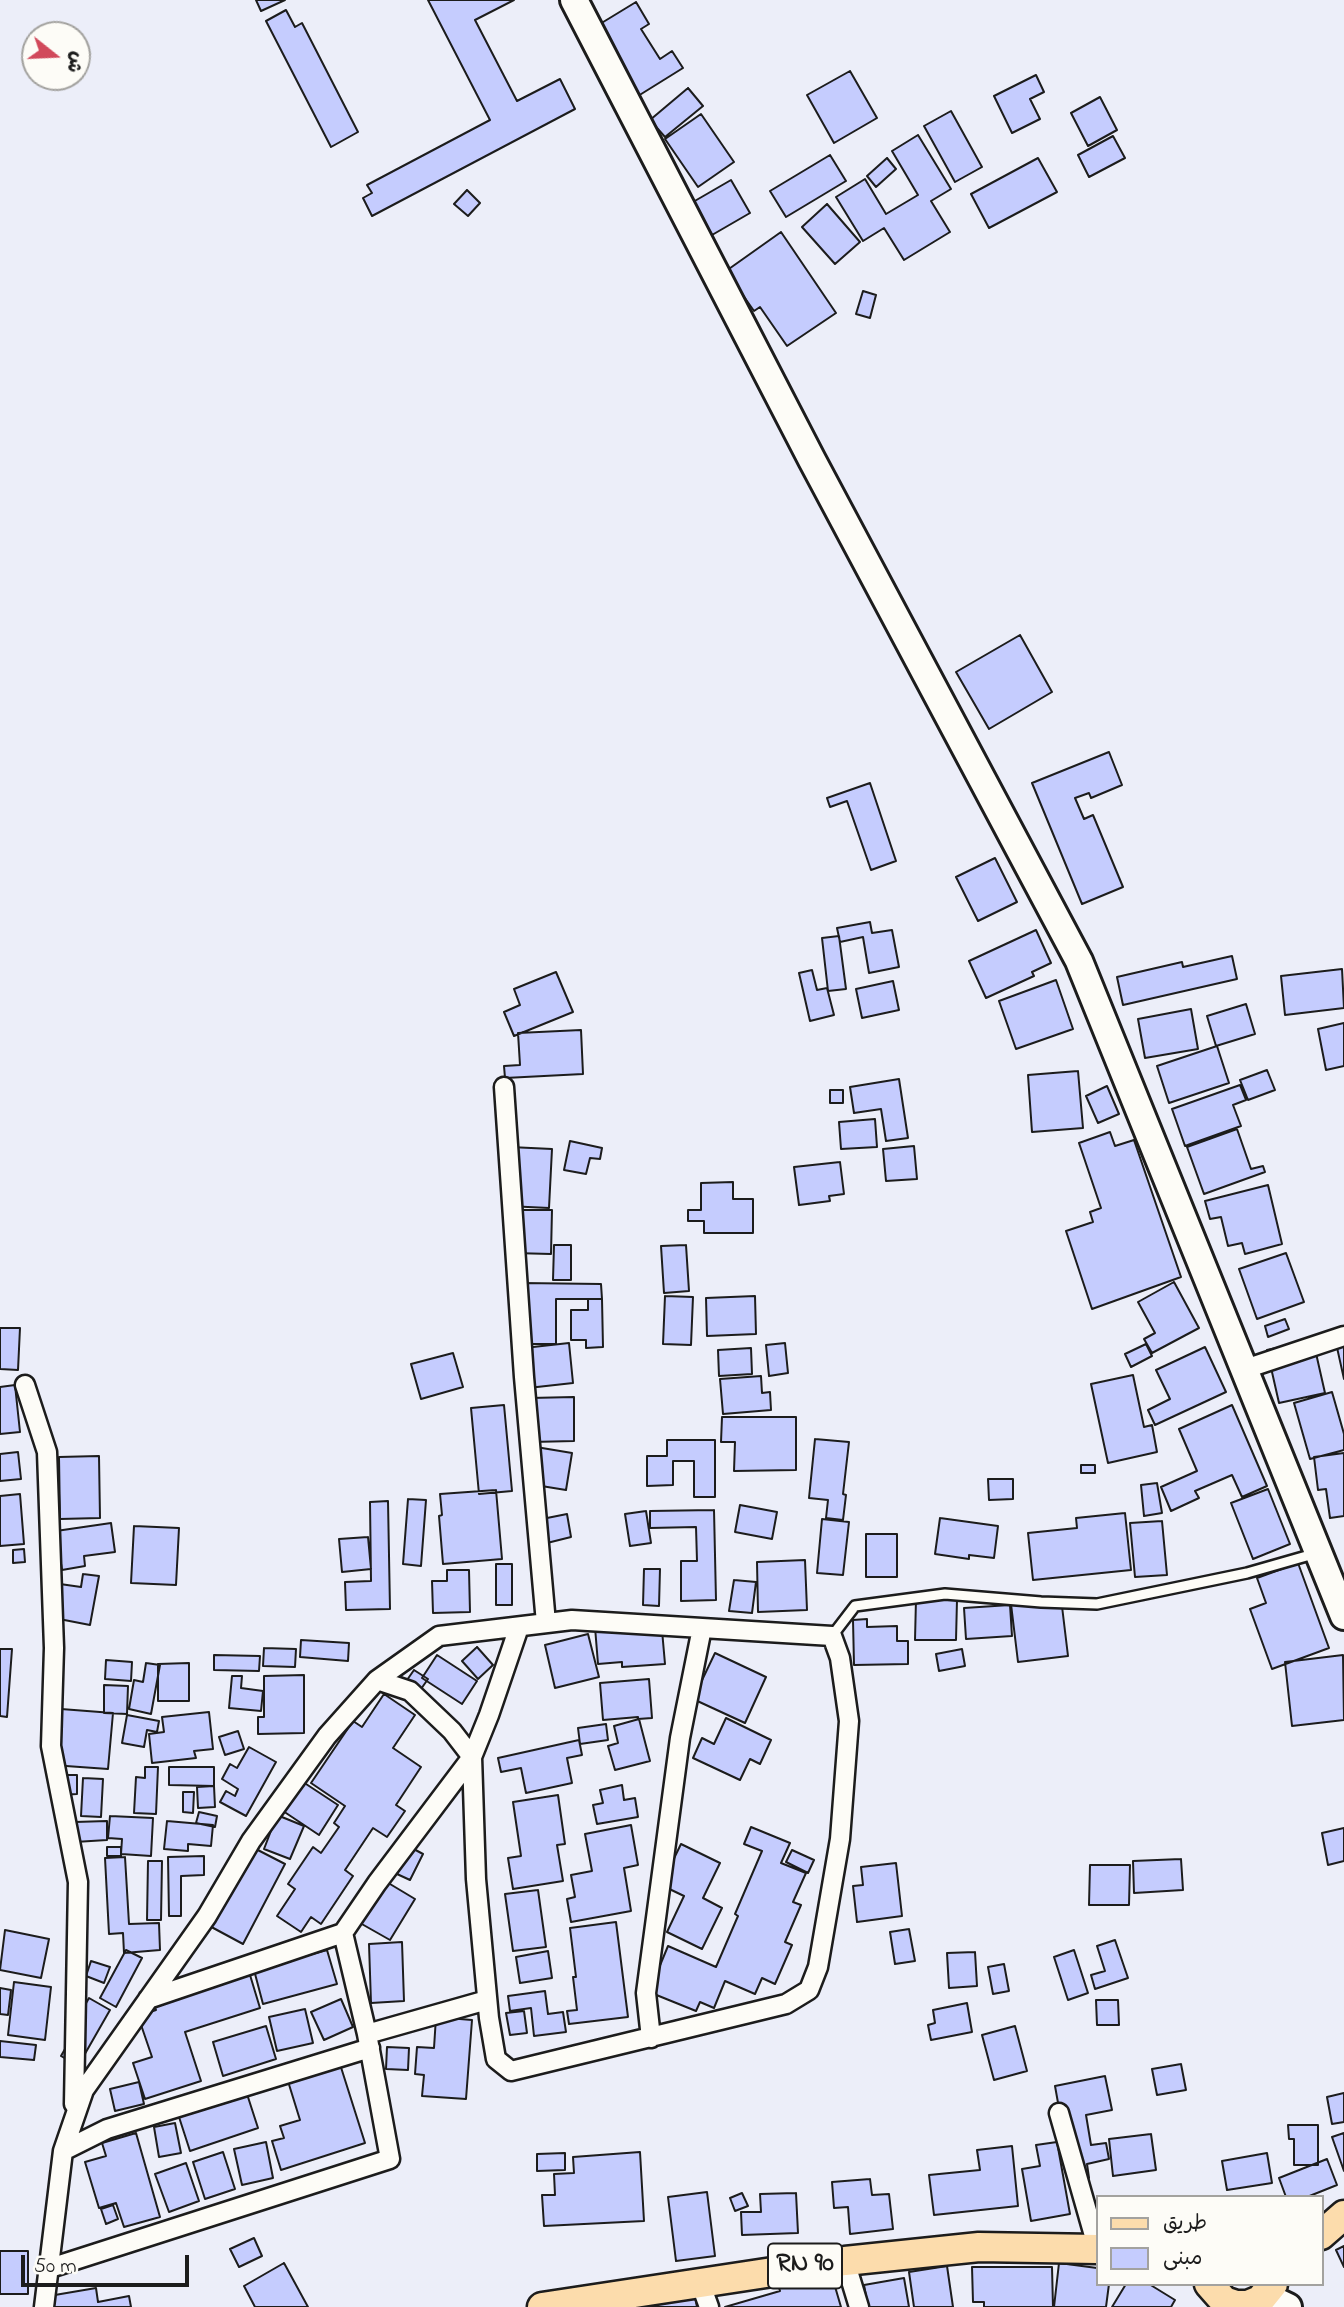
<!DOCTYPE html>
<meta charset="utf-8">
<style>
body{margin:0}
#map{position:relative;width:1344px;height:2307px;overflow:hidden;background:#eceef9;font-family:"Indie Flower","Playpen Sans Arabic",sans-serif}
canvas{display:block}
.legend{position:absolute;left:1096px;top:2195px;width:228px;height:91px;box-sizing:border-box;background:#fdfcf7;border:2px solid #a3a29f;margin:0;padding:9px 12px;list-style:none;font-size:21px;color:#1c1c1c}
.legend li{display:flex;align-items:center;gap:14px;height:35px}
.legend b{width:35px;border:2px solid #a3a29f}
.north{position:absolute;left:21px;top:21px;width:70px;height:70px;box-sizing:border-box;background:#fdfcf7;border:2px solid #a3a29f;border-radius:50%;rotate:108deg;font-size:19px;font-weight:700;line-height:28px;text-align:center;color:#1c1c1c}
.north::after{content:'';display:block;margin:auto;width:24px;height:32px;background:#d1495b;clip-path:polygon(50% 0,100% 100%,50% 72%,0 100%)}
.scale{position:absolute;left:21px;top:2255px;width:168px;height:32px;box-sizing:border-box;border:4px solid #1c1c1c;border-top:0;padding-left:9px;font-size:21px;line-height:24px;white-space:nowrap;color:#1c1c1c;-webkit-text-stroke:5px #fdfcf7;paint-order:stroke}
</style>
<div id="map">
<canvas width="1344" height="2307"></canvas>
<ul class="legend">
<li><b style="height:9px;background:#fcdcac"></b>طريق</li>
<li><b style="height:19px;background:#c5ccfe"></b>مبنى</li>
</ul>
<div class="north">ش</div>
<div class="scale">50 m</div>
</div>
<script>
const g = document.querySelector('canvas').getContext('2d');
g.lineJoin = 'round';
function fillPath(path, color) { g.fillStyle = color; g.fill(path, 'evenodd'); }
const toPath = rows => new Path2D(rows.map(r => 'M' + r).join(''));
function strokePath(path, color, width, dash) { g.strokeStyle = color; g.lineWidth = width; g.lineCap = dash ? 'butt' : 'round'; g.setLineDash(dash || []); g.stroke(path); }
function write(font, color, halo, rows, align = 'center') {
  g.font = font + ' "Indie Flower",sans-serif'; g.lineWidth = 6; g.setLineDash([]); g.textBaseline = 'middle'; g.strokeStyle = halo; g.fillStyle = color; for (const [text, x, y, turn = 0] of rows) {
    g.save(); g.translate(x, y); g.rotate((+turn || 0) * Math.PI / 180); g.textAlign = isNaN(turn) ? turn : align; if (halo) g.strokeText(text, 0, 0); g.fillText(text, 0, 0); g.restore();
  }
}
const building = toPath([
 [256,0,285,0,261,11,256,0],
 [428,0,514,0,475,20,517,101,560,79,575,109,372,216,363,198,372,193,367,185,490,120,428,0],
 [636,2,649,24,641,29,660,59,672,51,683,68,638,96,595,27,636,2],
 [286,10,295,27,302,23,358,132,331,147,266,21,286,10],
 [850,71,877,118,834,143,807,95,850,71],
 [1036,75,1044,92,1030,99,1040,119,1012,133,994,96,1036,75],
 [688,88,703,106,665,137,650,120,688,88],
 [1100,97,1117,130,1088,146,1071,113,1100,97],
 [951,111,982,167,955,182,924,126,951,111],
 [701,114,734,162,698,187,665,139,701,114],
 [918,135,951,189,931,201,950,232,904,260,884,228,863,241,836,197,865,179,886,214,918,195,892,151,918,135],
 [1113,136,1125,158,1089,177,1078,155,1113,136],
 [830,155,846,181,786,217,770,191,830,155],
 [887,158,896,169,876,187,867,176,887,158],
 [1038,158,1057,192,989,228,971,194,1038,158],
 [731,180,750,213,712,235,693,202,731,180],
 [467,190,480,203,468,216,454,204,467,190],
 [827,204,860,242,835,264,802,227,827,204],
 [781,232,836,313,787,346,760,307,754,311,726,271,781,232],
 [863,291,876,295,870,318,856,314,863,291],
 [1020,635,1052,692,989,729,956,672,1020,635],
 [1109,752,1122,785,1091,798,1089,793,1075,798,1084,819,1093,815,1123,887,1082,904,1032,783,1109,752],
 [870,783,896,861,871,870,847,801,830,807,827,798,870,783],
 [995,858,1017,902,978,921,956,877,995,858],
 [870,922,872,933,892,930,899,967,869,973,863,937,840,942,837,928,870,922],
 [1036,930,1051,963,1032,972,1034,976,986,998,969,961,1036,930],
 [839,936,846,989,828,991,822,938,839,936],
 [1232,956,1237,979,1123,1005,1117,977,1182,962,1183,967,1232,956],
 [1342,969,1344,1008,1285,1015,1281,976,1342,969],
 [812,970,817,990,827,988,834,1015,810,1021,799,973,812,970],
 [556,972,573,1012,514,1036,504,1012,520,1005,514,989,556,972],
 [1056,980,1073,1029,1016,1049,999,1001,1056,980],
 [893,981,899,1010,862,1018,856,989,893,981],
 [1246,1004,1255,1034,1216,1046,1207,1016,1246,1004],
 [1191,1009,1198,1049,1145,1058,1138,1019,1191,1009],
 [1344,1023,1344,1066,1326,1070,1318,1029,1344,1023],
 [581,1030,583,1074,505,1078,504,1066,520,1065,518,1033,581,1030],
 [1217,1046,1229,1083,1169,1103,1157,1066,1217,1046],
 [1267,1070,1275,1090,1248,1100,1240,1080,1267,1070],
 [1078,1071,1083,1128,1032,1132,1028,1075,1078,1071],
 [899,1079,908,1138,886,1141,881,1109,854,1113,850,1087,899,1079],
 [1240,1085,1246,1100,1233,1105,1241,1126,1185,1146,1172,1109,1240,1085],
 [1107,1086,1119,1114,1098,1123,1086,1096,1107,1086],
 [830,1090,843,1090,843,1103,830,1103,830,1090],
 [875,1119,877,1147,841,1149,839,1122,875,1119],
 [1237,1129,1251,1169,1263,1166,1265,1172,1204,1194,1187,1147,1237,1129],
 [1110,1132,1115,1146,1134,1140,1181,1277,1092,1309,1066,1231,1093,1222,1090,1212,1101,1208,1079,1143,1110,1132],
 [570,1141,602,1148,600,1159,590,1158,586,1174,564,1170,570,1141],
 [914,1146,917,1179,886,1181,883,1149,914,1146],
 [510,1147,552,1149,549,1208,507,1206,510,1147],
 [840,1162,844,1194,829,1196,830,1201,799,1205,794,1167,840,1162],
 [733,1182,733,1199,753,1199,753,1233,704,1233,704,1221,688,1221,688,1210,701,1210,701,1183,733,1182],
 [1268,1185,1282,1244,1245,1254,1242,1243,1228,1246,1221,1217,1210,1219,1205,1201,1268,1185],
 [514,1210,552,1210,551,1254,513,1253,514,1210],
 [554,1245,571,1245,571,1280,553,1280,554,1245],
 [686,1245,689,1291,664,1293,661,1246,686,1245],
 [1286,1253,1304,1302,1257,1319,1239,1269,1286,1253],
 [1174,1282,1199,1328,1152,1353,1144,1339,1155,1333,1138,1302,1174,1282],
 [522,1283,601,1284,602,1299,556,1299,556,1344,522,1344,522,1283],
 [665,1296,693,1297,691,1345,663,1344,665,1296],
 [755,1296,756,1334,707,1336,706,1298,755,1296],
 [588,1299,602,1299,603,1347,586,1348,586,1340,571,1340,571,1310,588,1310,588,1299],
 [1285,1319,1289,1329,1268,1337,1265,1326,1285,1319],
 [0,1328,20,1328,18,1370,0,1369,0,1328],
 [1344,1332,1344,1379,1334,1334,1344,1332],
 [1313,1340,1325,1393,1279,1403,1267,1350,1313,1340],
 [569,1343,573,1383,528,1388,524,1348,569,1343],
 [785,1343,788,1373,769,1376,766,1345,785,1343],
 [1146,1344,1152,1356,1131,1367,1125,1354,1146,1344],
 [1205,1347,1226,1392,1155,1425,1148,1410,1170,1399,1156,1370,1205,1347],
 [751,1348,752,1374,719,1376,718,1350,751,1348],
 [453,1353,463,1387,421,1399,411,1364,453,1353],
 [1133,1375,1144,1427,1152,1425,1157,1452,1108,1463,1091,1384,1133,1375],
 [761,1376,762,1393,770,1392,771,1410,723,1414,720,1379,761,1376],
 [15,1385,20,1432,0,1434,0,1387,15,1385],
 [1332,1392,1344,1434,1344,1450,1310,1459,1294,1403,1332,1392],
 [574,1397,574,1441,531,1442,530,1398,574,1397],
 [504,1405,512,1491,479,1494,471,1408,504,1405],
 [1232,1405,1267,1486,1242,1497,1232,1475,1195,1491,1199,1498,1171,1511,1161,1487,1197,1471,1179,1429,1232,1405],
 [722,1417,796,1417,796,1470,734,1471,735,1442,721,1442,722,1417],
 [815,1439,849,1442,843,1494,846,1495,843,1520,826,1518,828,1500,809,1498,815,1439],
 [667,1440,715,1440,715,1497,694,1497,694,1461,673,1461,673,1485,647,1486,647,1456,667,1456,667,1440],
 [536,1447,572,1453,566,1490,529,1484,536,1447],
 [18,1452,21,1479,0,1481,0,1454,18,1452],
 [1344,1453,1344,1516,1330,1518,1326,1489,1318,1490,1314,1457,1344,1453],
 [99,1456,100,1518,60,1519,59,1457,99,1456],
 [1081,1465,1095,1465,1095,1473,1081,1473,1081,1465],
 [988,1479,1013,1479,1013,1499,989,1500,988,1479],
 [1157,1483,1162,1513,1144,1516,1141,1485,1157,1483],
 [1268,1489,1290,1544,1253,1559,1231,1503,1268,1489],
 [496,1490,502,1559,443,1564,439,1516,442,1515,440,1494,496,1490],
 [20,1494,24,1544,0,1546,0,1496,20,1494],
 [408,1499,426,1500,421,1566,403,1564,408,1499],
 [388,1501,390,1609,346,1610,345,1582,371,1581,370,1502,388,1501],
 [740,1505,777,1512,772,1539,735,1532,740,1505],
 [714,1510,716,1600,681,1601,681,1561,697,1561,696,1527,650,1528,650,1511,714,1510],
 [646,1511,651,1543,630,1546,625,1514,646,1511],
 [1125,1513,1131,1570,1033,1580,1028,1533,1077,1528,1076,1518,1125,1513],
 [567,1514,571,1537,547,1543,542,1519,567,1514],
 [940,1518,998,1526,994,1558,969,1555,969,1559,935,1554,940,1518],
 [822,1519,849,1522,843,1575,817,1573,822,1519],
 [1162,1521,1167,1575,1135,1577,1130,1523,1162,1521],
 [111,1523,115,1552,84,1556,85,1566,62,1570,56,1531,111,1523],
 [134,1526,179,1528,176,1585,131,1583,134,1526],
 [866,1534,897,1534,897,1577,866,1577,866,1534],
 [368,1537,371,1569,342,1572,339,1539,368,1537],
 [24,1549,25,1562,13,1563,13,1550,24,1549],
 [805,1560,807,1610,758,1612,757,1562,805,1560],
 [1298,1563,1329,1648,1272,1669,1250,1609,1266,1603,1257,1578,1298,1563],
 [496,1564,512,1564,512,1605,496,1605,496,1564],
 [644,1569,660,1569,659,1606,643,1605,644,1569],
 [447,1570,469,1570,470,1612,433,1613,432,1581,447,1581,447,1570],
 [83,1574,99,1576,90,1625,54,1618,60,1584,81,1587,83,1574],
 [734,1580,756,1582,752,1613,729,1611,734,1580],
 [1061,1598,1068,1656,1018,1662,1011,1604,1061,1598],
 [916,1599,957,1600,956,1640,915,1640,916,1599],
 [1010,1605,1012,1636,966,1639,964,1608,1010,1605],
 [867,1619,867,1627,897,1626,897,1641,908,1641,908,1664,854,1665,853,1620,867,1619],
 [595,1627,662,1630,665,1664,622,1667,622,1662,598,1664,595,1627],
 [588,1634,599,1677,555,1688,545,1645,588,1634],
 [301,1640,349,1643,348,1661,300,1657,301,1640],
 [477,1647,493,1665,478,1679,462,1661,477,1647],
 [264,1648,296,1649,295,1667,263,1666,264,1648],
 [0,1649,12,1649,7,1717,0,1716,0,1649],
 [962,1649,965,1666,939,1671,936,1654,962,1649],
 [715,1653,766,1677,745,1723,693,1699,715,1653],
 [214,1655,260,1656,259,1671,214,1670,214,1655],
 [437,1655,477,1681,462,1704,422,1678,437,1655],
 [1343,1655,1344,1720,1292,1726,1285,1662,1343,1655],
 [106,1660,132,1662,131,1681,105,1679,106,1660],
 [146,1663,160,1665,151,1714,129,1709,134,1680,143,1682,146,1663],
 [189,1663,189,1701,158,1701,158,1664,189,1663],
 [414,1670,428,1679,421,1689,407,1680,414,1670],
 [304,1675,304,1733,258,1734,258,1717,264,1717,264,1676,304,1675],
 [232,1676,242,1676,241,1688,263,1691,261,1711,229,1708,232,1676],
 [649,1679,652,1718,638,1719,638,1717,603,1720,600,1683,649,1679],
 [104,1685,128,1686,127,1714,104,1713,104,1685],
 [384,1694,415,1715,393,1748,421,1767,396,1805,405,1811,387,1837,373,1828,345,1870,353,1876,321,1924,311,1917,301,1932,277,1916,295,1889,288,1884,313,1847,321,1853,339,1827,334,1823,345,1806,311,1783,353,1721,362,1727,384,1694],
 [48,1708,113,1713,108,1769,52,1765,48,1708],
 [209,1712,213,1749,194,1751,196,1758,152,1763,149,1734,164,1732,162,1717,209,1712],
 [127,1715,159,1721,157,1732,147,1730,144,1747,122,1743,127,1715],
 [726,1718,771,1740,760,1764,750,1759,740,1780,693,1758,702,1738,714,1744,726,1718],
 [639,1719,650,1761,615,1770,608,1746,618,1743,614,1726,639,1719],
 [606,1724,608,1740,580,1744,578,1728,606,1724],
 [238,1731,244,1749,225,1755,219,1737,238,1731],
 [579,1740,582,1755,567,1758,572,1783,526,1793,521,1768,501,1772,498,1758,579,1740],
 [249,1747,276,1762,246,1816,220,1802,226,1791,235,1796,238,1789,222,1779,230,1764,237,1768,249,1747],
 [145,1767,158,1767,156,1814,134,1813,136,1777,145,1778,145,1767],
 [169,1767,214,1767,214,1786,169,1785,169,1767],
 [60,1775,77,1775,77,1794,60,1795,60,1775],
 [83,1778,103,1779,101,1817,81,1816,83,1778],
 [303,1782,338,1805,319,1835,283,1811,303,1782],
 [622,1785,624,1800,635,1798,638,1817,597,1824,593,1805,603,1803,600,1790,622,1785],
 [214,1786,215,1807,198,1808,197,1787,214,1786],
 [183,1792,194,1792,193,1813,183,1812,183,1792],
 [558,1795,565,1844,557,1845,563,1881,513,1889,508,1858,521,1856,513,1802,558,1795],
 [199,1812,217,1816,215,1827,196,1823,199,1812],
 [277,1815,304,1826,290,1859,264,1849,277,1815],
 [110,1816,153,1818,151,1856,121,1854,122,1839,108,1838,110,1816],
 [107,1821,107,1840,75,1842,75,1822,107,1821],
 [167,1821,213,1825,211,1846,188,1844,188,1851,164,1849,167,1821],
 [631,1825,638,1865,624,1868,631,1911,571,1922,567,1899,575,1897,571,1875,592,1871,585,1834,631,1825],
 [751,1827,790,1843,781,1863,806,1873,793,1902,801,1905,785,1942,792,1945,775,1984,762,1978,755,1994,725,1981,714,2008,700,2002,696,2011,649,1992,668,1946,716,1967,738,1916,735,1914,762,1851,744,1844,751,1827],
 [1344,1828,1344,1861,1328,1865,1322,1833,1344,1828],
 [681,1844,720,1863,703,1898,722,1908,702,1949,667,1932,684,1896,661,1885,681,1844],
 [107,1847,121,1847,121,1856,107,1856,107,1847],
 [252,1847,285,1864,243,1944,204,1923,252,1847],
 [410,1847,423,1854,410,1880,397,1874,410,1847],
 [792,1850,814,1860,808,1873,786,1862,792,1850],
 [204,1856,204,1875,181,1876,181,1916,169,1916,168,1857,204,1856],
 [125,1857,129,1924,159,1923,160,1950,124,1953,123,1933,109,1934,105,1858,125,1857],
 [1181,1859,1183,1890,1134,1893,1133,1861,1181,1859],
 [148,1861,162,1861,161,1920,147,1920,148,1861],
 [896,1863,902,1916,857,1922,853,1886,863,1885,861,1867,896,1863],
 [1090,1865,1130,1865,1129,1905,1089,1905,1090,1865],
 [385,1881,415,1899,390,1940,360,1923,385,1881],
 [538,1890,546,1947,513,1951,505,1894,538,1890],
 [616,1922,628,2017,569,2024,567,2011,577,2010,573,1977,576,1977,570,1928,616,1922],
 [909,1929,915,1961,895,1964,890,1932,909,1929],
 [5,1930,49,1939,41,1978,0,1970,5,1930],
 [1115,1940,1128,1978,1095,1989,1091,1975,1105,1971,1097,1946,1115,1940],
 [402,1942,404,2001,371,2003,369,1944,402,1942],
 [126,1950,142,1958,116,2007,100,1998,126,1950],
 [327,1950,337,1984,263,2004,254,1970,327,1950],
 [1074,1950,1088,1993,1068,2000,1054,1957,1074,1950],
 [548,1951,552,1978,520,1983,516,1957,548,1951],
 [975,1952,977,1986,949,1988,947,1953,975,1952],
 [91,1961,110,1967,104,1983,86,1976,91,1961],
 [1004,1964,1009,1991,993,1994,988,1967,1004,1964],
 [250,1975,260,2008,185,2032,201,2081,145,2099,133,2063,152,2057,138,2016,156,2010,154,2004,250,1975],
 [14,1982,51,1987,45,2040,8,2035,14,1982],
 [0,1988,11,1990,8,2015,0,2014,0,1988],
 [545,1991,548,2014,563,2012,566,2032,534,2036,531,2008,510,2011,508,1996,545,1991],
 [89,1998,110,2010,78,2066,61,2056,77,2028,73,2026,89,1998],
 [341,1999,353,2027,324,2040,311,2012,341,1999],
 [1096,2000,1118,2000,1119,2025,1097,2025,1096,2000],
 [967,2003,972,2032,931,2040,928,2025,935,2023,933,2010,967,2003],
 [305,2009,313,2043,277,2051,269,2017,305,2009],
 [524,2011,527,2033,510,2035,506,2013,524,2011],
 [436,2017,472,2020,466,2099,422,2096,424,2075,415,2074,417,2047,434,2048,436,2017],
 [266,2026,276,2059,223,2076,213,2042,266,2026],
 [1015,2026,1027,2071,994,2080,982,2035,1015,2026],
 [0,2041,36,2045,34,2060,0,2057,0,2041],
 [387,2047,409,2048,408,2070,386,2069,387,2047],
 [339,2061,365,2143,281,2170,272,2141,284,2138,280,2126,300,2120,287,2078,339,2061],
 [1181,2064,1186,2090,1157,2095,1152,2069,1181,2064],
 [1105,2076,1112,2110,1086,2115,1091,2145,1106,2143,1109,2159,1087,2164,1089,2178,1072,2181,1055,2086,1105,2076],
 [139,2082,144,2104,115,2111,110,2089,139,2082],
 [1344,2093,1344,2122,1332,2124,1327,2097,1344,2093],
 [247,2094,258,2128,190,2151,179,2117,247,2094],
 [175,2123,181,2153,159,2157,154,2127,175,2123],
 [1288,2125,1318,2125,1318,2165,1294,2165,1294,2139,1289,2139,1288,2125],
 [136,2133,160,2217,124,2227,116,2203,99,2208,85,2162,106,2156,102,2143,136,2133],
 [1344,2133,1344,2171,1332,2137,1344,2133],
 [1151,2134,1156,2170,1113,2176,1109,2139,1151,2134],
 [266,2142,273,2178,242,2185,234,2149,266,2142],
 [1057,2142,1070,2214,1031,2221,1022,2169,1040,2166,1036,2145,1057,2142],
 [1012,2146,1018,2206,934,2215,929,2175,980,2170,977,2150,1012,2146],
 [223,2152,235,2189,205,2199,193,2162,223,2152],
 [640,2152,644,2221,544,2226,542,2195,555,2195,554,2174,574,2173,573,2157,640,2152],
 [565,2153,565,2170,537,2171,537,2154,565,2153],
 [1267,2153,1272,2183,1227,2190,1222,2161,1267,2153],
 [1327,2159,1337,2185,1307,2197,1286,2197,1279,2178,1327,2159],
 [186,2163,199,2201,169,2212,155,2174,186,2163],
 [870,2179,872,2195,889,2194,893,2229,850,2234,848,2207,834,2208,832,2182,870,2179],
 [707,2192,715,2256,676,2261,668,2197,707,2192],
 [742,2193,748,2206,735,2211,730,2198,742,2193],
 [796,2193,798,2233,742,2235,741,2212,761,2212,760,2194,796,2193],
 [113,2205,118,2219,106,2224,101,2209,113,2205],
 [254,2238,262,2256,239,2267,230,2249,254,2238],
 [1344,2246,1344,2267,1336,2250,1344,2246],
 [0,2251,28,2251,28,2294,0,2294,0,2251],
 [284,2263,308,2307,255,2307,244,2286,284,2263],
 [1059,2263,1097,2268,1097,2284,1109,2284,1106,2307,1054,2307,1059,2263],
 [829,2266,841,2307,725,2307,780,2291,777,2281,829,2266],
 [947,2266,953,2307,914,2307,909,2272,947,2266],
 [972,2267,1052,2267,1053,2307,984,2307,984,2302,973,2302,972,2267],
 [904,2278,909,2307,868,2307,864,2285,904,2278],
 [1126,2284,1149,2284,1175,2300,1171,2307,1112,2307,1126,2284],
 [96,2288,98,2302,129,2296,131,2307,51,2307,49,2296,96,2288],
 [695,2296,697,2307,651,2307,651,2305,695,2296]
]);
const lane = toPath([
 [832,1636,855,1606,945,1594,1041,1602,1097,1604,1247,1573,1317,1553]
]);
const street = toPath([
 [504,1087,524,1377,546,1623],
 [1245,1369,1344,1336],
 [25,1385,47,1452,54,1648,51,1746,78,1882,74,2104],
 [343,1933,367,2034,487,2000],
 [148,1999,343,1933,377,1883,472,1757,489,1715,519,1627],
 [651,2038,646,1993,680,1738,702,1628],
 [1059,2113,1097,2246],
 [63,2151,107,2129,370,2048],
 [845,2261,859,2307],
 [47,2269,390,2159,367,2034],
 [700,2282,709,2307],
 [44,2307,63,2151,84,2090,207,1916,251,1841,327,1736,377,1680,439,1636,572,1620,832,1636,840,1658,849,1721,840,1839,818,1967,809,1990,786,2004,511,2071,496,2059,489,2018,476,1879,472,1757,452,1731,410,1691,377,1680]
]);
const secondary = toPath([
 [574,0,812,460,1079,961,1344,1616],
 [1265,2296,1288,2307]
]);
const primary = toPath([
 [1321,2235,1344,2215],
 [1209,2284,1224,2301,1236,2305,1248,2305,1260,2300,1273,2284],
 [542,2307,845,2261,979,2247,1097,2249]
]);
const shields = [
 [805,2266,74]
];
const shieldNames = [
 ["RN 90",805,2266]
];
fillPath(building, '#c5ccfe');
strokePath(building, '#1c1c1c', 2);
strokePath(lane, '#1c1c1c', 14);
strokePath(street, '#1c1c1c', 23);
strokePath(secondary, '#1c1c1c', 32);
strokePath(primary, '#1c1c1c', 33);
strokePath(lane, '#fdfcf7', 9);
strokePath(street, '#fdfcf7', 18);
strokePath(secondary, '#fdfcf7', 26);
strokePath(primary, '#fcdcac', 28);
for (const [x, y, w] of shields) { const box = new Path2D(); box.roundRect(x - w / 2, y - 22.5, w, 45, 5); g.fillStyle = '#fdfcf7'; g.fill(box); strokePath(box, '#1c1c1c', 2); }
write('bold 26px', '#1c1c1c', null, shieldNames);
</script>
